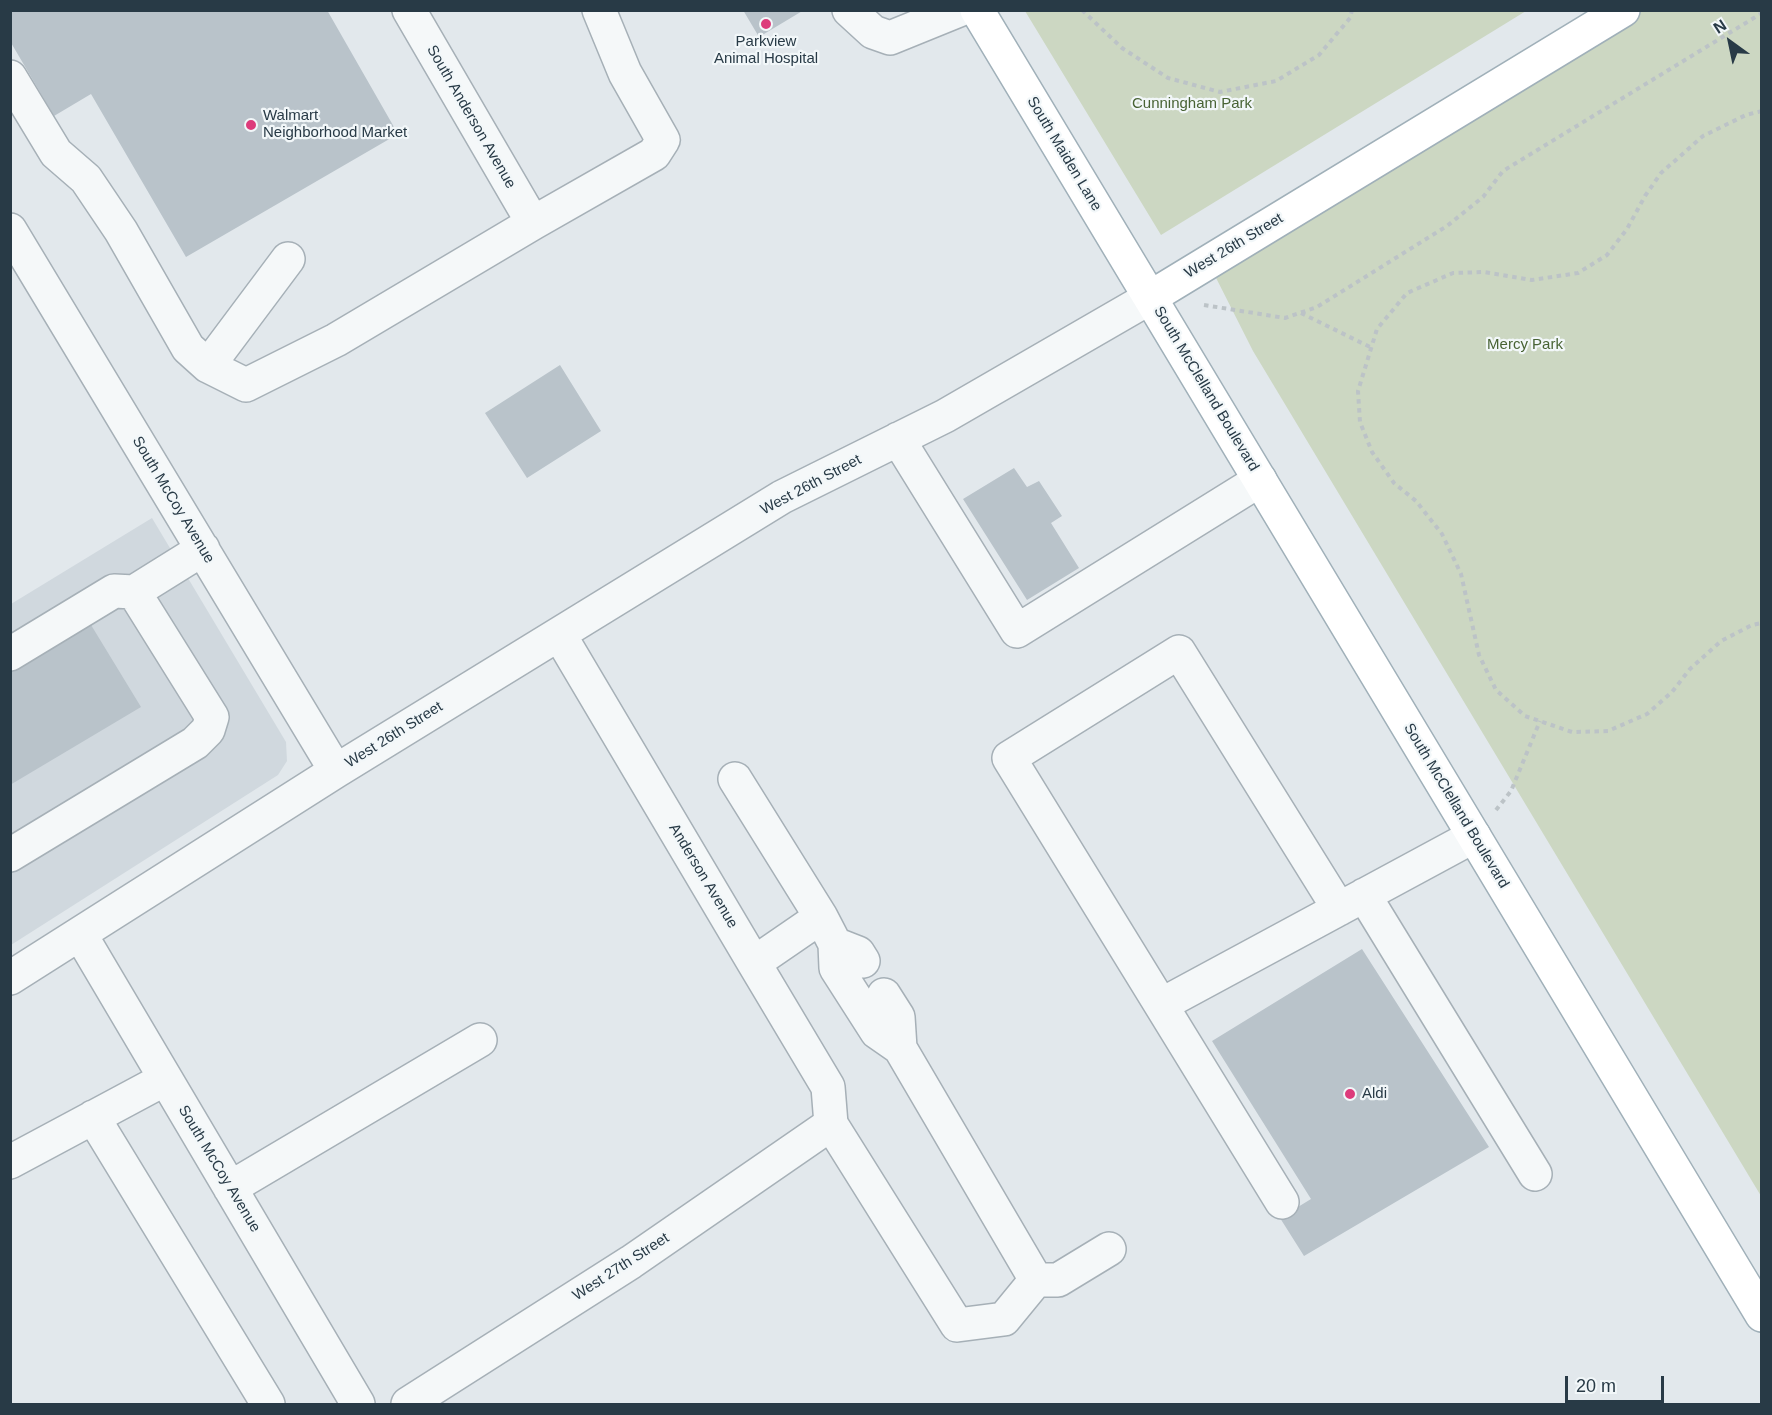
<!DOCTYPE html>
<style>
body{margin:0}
#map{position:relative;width:1772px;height:1415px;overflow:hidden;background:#e2e8ec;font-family:Arial,sans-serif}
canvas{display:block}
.frame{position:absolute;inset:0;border:12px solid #283a46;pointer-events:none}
.north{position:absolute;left:1700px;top:12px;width:60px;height:60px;-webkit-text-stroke:4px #f2f7f9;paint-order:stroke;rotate:327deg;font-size:16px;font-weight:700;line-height:24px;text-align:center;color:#283a46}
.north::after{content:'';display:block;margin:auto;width:21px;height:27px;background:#283a46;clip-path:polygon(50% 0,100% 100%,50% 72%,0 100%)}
.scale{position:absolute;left:1565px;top:1376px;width:99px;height:27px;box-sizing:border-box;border:3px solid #283a46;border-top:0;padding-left:8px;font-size:18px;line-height:21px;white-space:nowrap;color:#283a46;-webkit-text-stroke:4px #f2f7f9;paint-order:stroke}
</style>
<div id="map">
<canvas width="1772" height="1415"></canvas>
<div class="frame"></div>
<div class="north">N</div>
<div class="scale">20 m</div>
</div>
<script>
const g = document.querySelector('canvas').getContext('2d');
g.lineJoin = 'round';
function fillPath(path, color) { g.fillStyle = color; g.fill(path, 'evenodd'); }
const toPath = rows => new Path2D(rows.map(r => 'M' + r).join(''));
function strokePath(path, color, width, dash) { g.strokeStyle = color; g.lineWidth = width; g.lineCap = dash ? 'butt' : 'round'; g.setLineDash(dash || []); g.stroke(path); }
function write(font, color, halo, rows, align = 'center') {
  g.font = font + ' Arial,sans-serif'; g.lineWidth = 4.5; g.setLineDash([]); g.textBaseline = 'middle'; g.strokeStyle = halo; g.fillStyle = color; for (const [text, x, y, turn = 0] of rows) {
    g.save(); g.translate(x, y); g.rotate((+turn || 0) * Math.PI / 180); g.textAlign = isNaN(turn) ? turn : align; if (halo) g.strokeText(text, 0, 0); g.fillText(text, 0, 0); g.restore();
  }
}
const built = toPath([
 [152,518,286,742,287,761,278,775,11,945,11,604]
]);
const green = toPath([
 [1025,11,1526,11,1161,235],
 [1621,11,1761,11,1761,1196,1253,351,1208,262]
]);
const building = toPath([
 [10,10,327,10,398,134,186,257,91,94,54,116,10,41],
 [743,10,804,10,759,37],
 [560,365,601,431,527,478,485,413],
 [1014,468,1027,487,1039,481,1062,516,1051,523,1079,568,1027,600,963,499],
 [88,620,141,707,10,785,10,667],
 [1362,949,1489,1147,1304,1256,1280,1218,1311,1199,1212,1041]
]);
const path = toPath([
 [1082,10,1122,48,1168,78,1220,92,1276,81,1319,55,1350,18,1352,10],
 [1762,111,1746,115,1703,136,1661,173,1645,196,1627,229,1607,255,1578,273,1532,280,1484,272,1453,273,1407,293,1377,329,1358,391,1360,422,1372,452,1394,483,1416,501,1442,534,1461,574,1479,655,1496,690,1525,716,1572,732,1608,731,1647,714,1672,692,1690,669,1721,641,1752,625,1762,623],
 [1204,305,1285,318,1317,307,1447,226,1483,197,1503,171,1762,13],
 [1301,313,1370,347],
 [1496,810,1511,791,1540,721]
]);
const minor = toPath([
 [409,10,533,223],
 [849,10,873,32,890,38,959,10],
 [10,77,56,153,86,179,121,231,188,348,208,366,246,385,336,340,533,223,654,154,663,140,625,73,599,10],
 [10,230,336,771],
 [208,366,288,259],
 [898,439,1017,631,1260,480],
 [559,634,754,963,828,1087,831,1124,957,1325,1004,1319,1036,1280,900,1048,877,1032,836,968,835,944,821,917,754,963],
 [10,654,114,591,134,592],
 [735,779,821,917],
 [10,855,195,743,208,730,212,717,134,592,203,549],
 [1364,895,1535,1174],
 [1339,909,1179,652,1009,758,1161,1005,1474,836],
 [80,934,358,1404],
 [835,944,858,953,863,961],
 [10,978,336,771,782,497,945,416,1151,297],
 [884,995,898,1017,900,1048],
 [1161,1005,1282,1202],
 [93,1117,268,1404],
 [10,1162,165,1079],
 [230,1188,480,1040],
 [1036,1280,1058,1280,1109,1249],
 [408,1404,631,1262,831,1124]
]);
const major = toPath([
 [977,10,1762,1315],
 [1151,297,1623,10]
]);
const markers = [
 [766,24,6,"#dd3b7b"],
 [251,125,6,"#dd3b7b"],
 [1350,1094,6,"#dd3b7b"]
];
const poiNames = [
 ["Parkview",766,42,"center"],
 ["Animal Hospital",766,59,"center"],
 ["Walmart",263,116],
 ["Neighborhood Market",263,133],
 ["Aldi",1362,1094]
];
const parkNames = [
 ["Cunningham Park",1192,104],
 ["Mercy Park",1525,345]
];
const streetNames = [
 ["South Anderson Avenue",471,117,60],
 ["South Maiden Lane",1064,154,59],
 ["West 26th Street",1234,246,-31],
 ["South McClelland Boulevard",1206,389,59],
 ["West 26th Street",811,485,-28],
 ["South McCoy Avenue",173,500,59],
 ["West 26th Street",394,735,-32],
 ["South McClelland Boulevard",1456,806,59],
 ["Anderson Avenue",703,876,59],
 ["South McCoy Avenue",219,1169,59],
 ["West 27th Street",621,1267,-33]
];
fillPath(built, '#d0d8de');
fillPath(green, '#ccd7c2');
fillPath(building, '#b9c3ca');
strokePath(minor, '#a6b0b7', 36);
strokePath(major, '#a0b0b9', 36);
strokePath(path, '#bcc3c7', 4, [4.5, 4.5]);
strokePath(minor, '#f5f8f9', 33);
strokePath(major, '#fff', 33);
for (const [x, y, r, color] of markers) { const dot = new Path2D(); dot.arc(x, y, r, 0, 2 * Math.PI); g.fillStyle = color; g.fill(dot); strokePath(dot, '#f2f7f9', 2); }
write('15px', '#283a46', '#f2f7f9', poiNames, 'left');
write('15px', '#486334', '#f2f7f9', parkNames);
write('15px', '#283a46', '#f2f7f9', streetNames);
</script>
